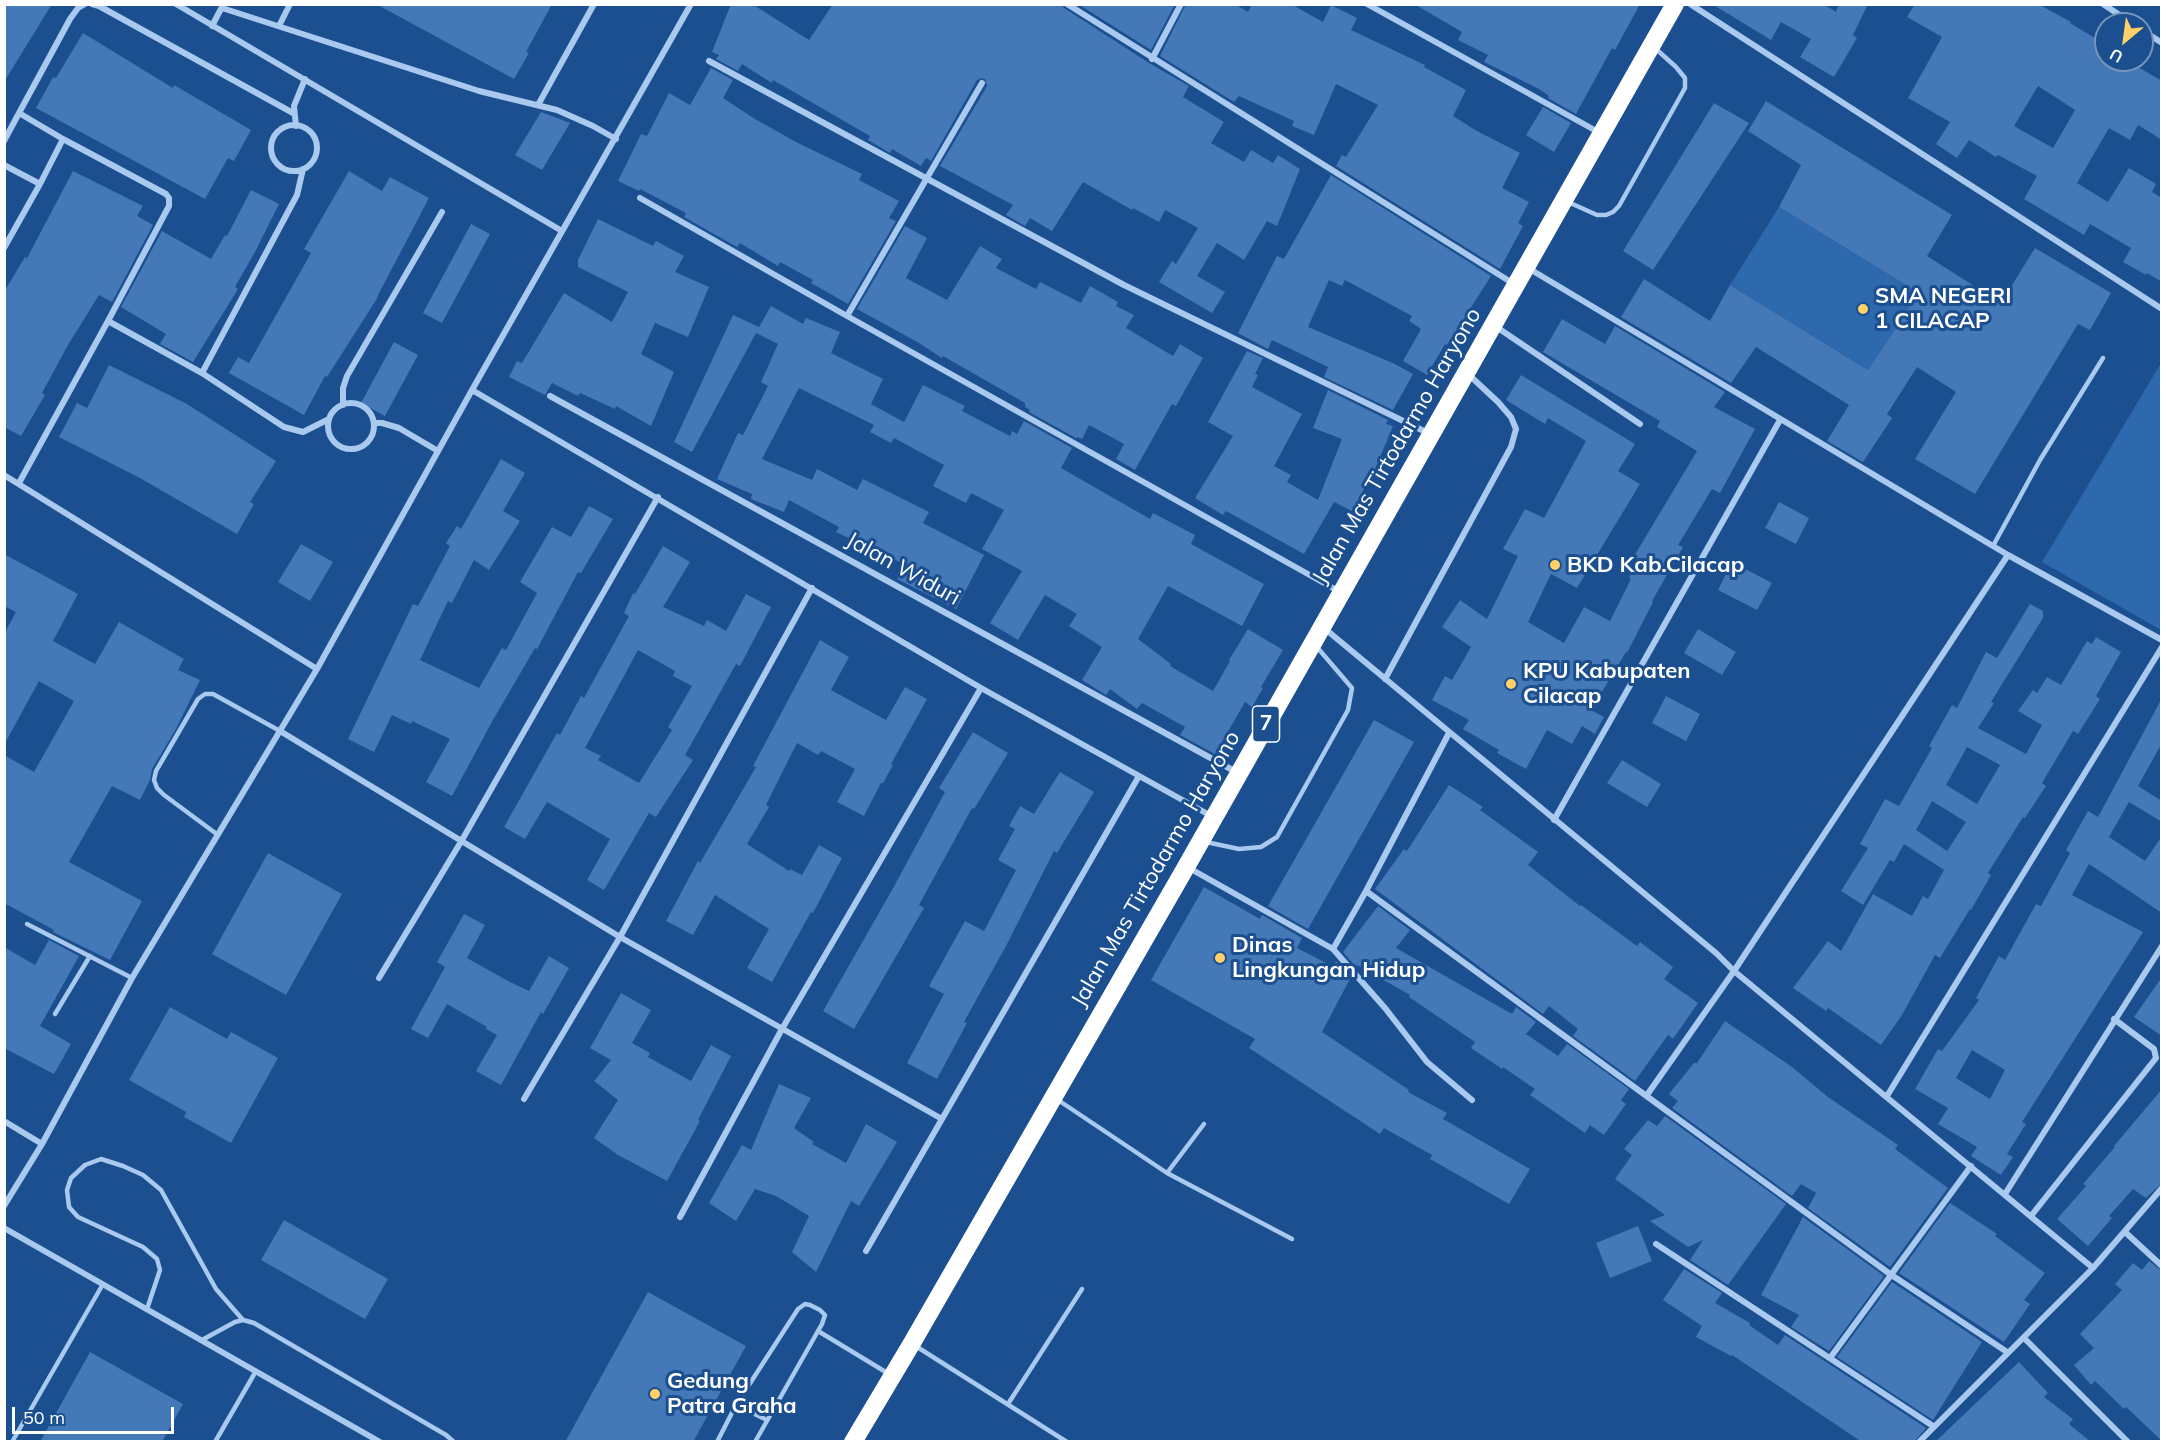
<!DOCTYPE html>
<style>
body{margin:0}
#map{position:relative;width:2166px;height:1446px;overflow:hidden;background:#1b4f8f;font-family:Mulish,sans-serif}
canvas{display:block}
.frame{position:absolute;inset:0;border:6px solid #fff;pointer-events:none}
.north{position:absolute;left:2094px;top:12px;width:60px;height:60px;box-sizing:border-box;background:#1b4f8f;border:2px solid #7695bc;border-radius:50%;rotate:209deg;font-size:16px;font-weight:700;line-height:24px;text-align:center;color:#fff}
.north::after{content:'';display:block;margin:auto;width:21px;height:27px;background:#ffd166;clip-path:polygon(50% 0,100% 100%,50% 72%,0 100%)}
.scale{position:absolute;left:12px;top:1407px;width:162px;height:27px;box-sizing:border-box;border:3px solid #fff;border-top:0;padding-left:8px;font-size:18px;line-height:21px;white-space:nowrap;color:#fff;-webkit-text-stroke:4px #1b4f8f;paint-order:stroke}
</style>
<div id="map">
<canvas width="2166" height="1446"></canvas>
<div class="frame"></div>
<div class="north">U</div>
<div class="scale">50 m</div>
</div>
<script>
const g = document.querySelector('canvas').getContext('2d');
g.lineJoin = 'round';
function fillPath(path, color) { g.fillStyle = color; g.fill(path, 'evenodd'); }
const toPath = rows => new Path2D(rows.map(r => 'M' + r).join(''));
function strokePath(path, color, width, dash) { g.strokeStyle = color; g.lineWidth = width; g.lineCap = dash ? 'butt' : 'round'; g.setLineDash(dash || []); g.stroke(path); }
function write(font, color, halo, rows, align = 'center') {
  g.font = font + ' Mulish,sans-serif'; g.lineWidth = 6; g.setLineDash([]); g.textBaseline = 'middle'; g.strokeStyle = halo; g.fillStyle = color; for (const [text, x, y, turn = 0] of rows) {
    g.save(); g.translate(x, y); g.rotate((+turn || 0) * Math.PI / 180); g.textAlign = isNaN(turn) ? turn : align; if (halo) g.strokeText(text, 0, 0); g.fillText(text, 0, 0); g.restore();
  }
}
const green = toPath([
 [1779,207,1919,293,1868,370,1730,285],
 [2161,363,2161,630,2042,562]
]);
const building = toPath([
 [4,4,52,4,4,82],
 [376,4,552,4,526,52,529,53,514,79],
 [731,4,752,4,809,40,833,4,1062,4,1064,8,1149,63,1189,86,1183,97,1224,122,1211,143,1244,162,1251,150,1273,163,1278,155,1300,169,1277,226,1267,221,1244,260,1217,243,1197,276,1225,292,1212,313,1159,282,1172,261,1176,264,1198,228,1165,210,1159,222,1133,208,1132,210,1083,182,1052,231,1030,218,1025,226,1006,215,1013,205,940,166,987,86,985,79,981,78,977,80,931,161,926,158,921,166,892,149,890,153,868,140,870,136,773,80,772,83,742,64,738,71,716,59,719,55,712,52],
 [1078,4,1175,4,1151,50],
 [1186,4,1235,4,1248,12,1252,4,1291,4,1323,22,1331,5,1357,18,1351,30,1425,65,1424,67,1466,90,1453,116,1475,130,1520,153,1502,188,1529,202,1518,223,1523,226,1500,269,1336,166,1342,155,1346,157,1378,105,1336,84,1314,135,1292,126,1294,121,1239,96,1234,102,1160,56],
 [1414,4,1640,4,1615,50,1612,48,1576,114,1548,98,1549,96,1539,89,1484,62,1488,55,1458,40,1462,32],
 [1712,4,1823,4,1836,12,1839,4,1868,4,1853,35,1857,38,1834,77,1800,57,1811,39,1781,22,1771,40],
 [1915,4,2038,4,2071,22,2070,23,2103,43,2101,46,2106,49,2106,60,2126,60,2162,81,2162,140,2138,125,2130,140,2109,128,2077,183,2108,202,2129,168,2156,184,2152,192,2162,198,2162,282,2147,273,2146,275,2123,262,2131,248,2090,224,2084,235,2024,199,2037,176,1998,155,1996,157,1969,140,1957,158,1936,144,1950,122,1908,98,1942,37,1907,17],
 [2038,86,2075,110,2053,148,2014,126],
 [83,33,173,88,174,85,251,130,234,161,228,158,205,199,36,108,53,77,56,78],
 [711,68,733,80,723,98,755,119,798,143,862,174,859,180,899,201,889,218,896,221,848,304,811,283,813,280,780,262,778,266,740,243,737,247,684,217,686,213,640,189,639,191,618,181,641,134,647,136,669,93,690,105],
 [1766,101,1952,215,1927,256,2001,303,2035,248,2111,293,2090,330,2078,324,1975,494,1915,459,1956,392,1917,367,1887,414,1892,418,1863,462,1827,441,1849,405,1756,347,1731,383,1621,317,1644,279,1710,321,1730,285,1868,370,1919,293,1779,207,1801,165,1748,131],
 [1714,103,1749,123,1653,270,1623,251],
 [1543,107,1571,123,1554,152,1526,135],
 [541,112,570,123,542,170,515,155],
 [73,171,143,206,137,216,153,225,112,302,99,295,68,345,42,393,45,395,21,436,4,427,4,292,25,257,27,258],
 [349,171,382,191,390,177,429,198,377,297,378,297,327,377,325,376,304,415,229,373,238,357,249,363,311,253,304,249],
 [1331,175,1491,276,1447,345,1445,344,1427,375,1403,361,1421,329,1409,321,1412,316,1345,280,1342,286,1329,280,1308,327,1395,364,1413,374,1393,410,1324,377,1328,367,1272,340,1268,349,1238,333,1277,256,1284,259],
 [251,190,279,204,255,252,235,287,238,289,193,362,160,344,166,334,121,307,162,231,211,259,225,235,227,236],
 [598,219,653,246,656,241,684,256,675,272,709,287,688,337,655,323,641,354,674,372,651,426,616,406,615,409,580,393,578,396,552,383,545,395,509,377,517,361,522,363,564,293,612,322,628,292,578,267,578,260],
 [471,224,490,234,442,323,423,313],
 [905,226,927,238,906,278,947,300,980,246,1002,259,996,268,1036,289,1040,282,1081,303,1090,286,1118,302,1116,306,1134,315,1126,328,1173,356,1180,344,1203,358,1176,406,1172,404,1135,470,1116,459,1124,444,1089,425,1082,439,1077,437,1076,438,1029,412,1030,410,1025,407,1025,403,943,356,942,358,919,343,857,309],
 [771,306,803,324,806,318,840,332,831,353,883,379,871,404,904,422,923,385,965,406,962,411,1010,436,1012,431,1017,434,1024,421,1072,448,1061,468,1150,519,1153,513,1195,535,1191,544,1264,584,1242,626,1168,586,1138,639,1171,664,1170,666,1213,691,1230,661,1229,660,1248,629,1283,650,1261,687,1263,688,1252,707,1245,702,1215,754,1180,735,1185,727,1142,703,1137,709,1110,689,1106,695,1082,680,1102,647,1069,626,1077,614,1045,595,1018,640,990,623,1022,571,982,549,1004,510,971,493,966,503,933,486,944,465,894,438,891,443,870,432,874,425,799,388,762,459,812,480,817,469,857,490,863,479,929,512,923,523,984,555,956,609,897,579,905,565,868,545,867,547,836,532,839,527,789,500,784,512,751,499,752,494,717,479,738,433,743,435,768,386,761,382,778,344,756,333,692,452,674,442,733,315,759,327],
 [1562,319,1605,344,1615,326,1725,392,1714,407,1755,429,1720,493,1712,489,1678,545,1683,547,1652,601,1653,602,1627,653,1626,652,1591,710,1604,717,1595,734,1582,726,1572,744,1547,730,1526,769,1497,753,1499,750,1463,729,1469,720,1432,700,1445,676,1452,680,1471,647,1442,627,1460,600,1487,619,1518,556,1503,549,1525,509,1544,518,1586,441,1548,418,1545,424,1506,400,1521,375,1635,444,1618,471,1640,484,1577,588,1551,574,1528,622,1564,643,1584,607,1610,621,1631,579,1629,578,1638,561,1633,558,1697,451,1657,427,1660,421,1543,352],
 [394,342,418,355,385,416,361,403],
 [1247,351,1263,358,1255,374,1258,375,1252,387,1302,414,1274,466,1291,475,1287,482,1318,500,1342,439,1313,428,1328,390,1388,420,1386,424,1393,426,1368,486,1366,485,1352,511,1334,502,1304,554,1226,511,1223,515,1195,498,1233,436,1208,422],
 [109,365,187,404,276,461,250,502,254,504,237,534,140,478,59,437,77,403,87,408],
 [501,459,525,473,503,511,520,521,489,570,474,560,452,603,448,601,420,660,479,688,502,648,506,650,537,593,520,582,552,527,571,537,589,506,613,519,581,573,578,572,537,649,535,648,493,720,452,796,426,782,450,739,412,721,411,724,392,715,374,752,348,739,413,604,418,606,450,546,446,543,457,526,461,529],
 [1779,502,1809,518,1796,544,1765,528],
 [301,544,333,562,310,601,278,582],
 [663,546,690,562,663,607,704,626,707,620,726,631,746,594,771,607,740,666,736,664,685,755,693,760,656,817,649,813,604,890,587,880,610,839,547,802,525,839,504,827,557,733,560,735,581,696,584,698,629,616,624,613,633,593,635,594],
 [638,650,675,671,673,676,692,686,668,727,672,730,639,783,598,760,601,756,585,748],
 [4,554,78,594,53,641,95,664,119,622,184,659,178,670,200,680,176,729,152,769,150,780,140,800,112,786,69,862,142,901,110,960,53,932,54,930,4,903,4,755,34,772,74,701,39,681,4,745,4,634,16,612,4,606],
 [1732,562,1772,583,1757,610,1718,590],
 [2030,604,2043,611,2043,618,1991,702,1994,703,1978,728,2026,754,2042,725,2018,711,2033,690,2037,693,2047,677,2061,685,2087,641,2092,644,2096,637,2121,652,2096,696,2100,699,2078,734,2073,731,2042,783,2046,786,2025,818,2023,817,1988,873,1991,875,1971,910,1970,909,1940,958,1935,955,1902,1015,1881,1045,1828,1008,1826,1011,1793,988,1828,941,1841,951,1873,894,1912,916,1923,896,1928,899,1944,870,1904,844,1894,862,1890,860,1863,905,1841,891,1868,848,1860,844,1885,799,1899,806,1932,748,1929,746,1952,705,1957,708,1986,652,1997,658],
 [1967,747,2000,765,1977,804,1946,785],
 [1932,801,1966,822,1947,851,1916,830],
 [1698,629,1736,652,1722,675,1684,653],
 [820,640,849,657,831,690,886,720,905,687,927,699,891,764,893,765,883,783,881,783,864,816,837,802,855,769,821,751,818,755,797,743,766,805,769,807,747,844,789,871,790,869,802,875,819,845,842,858,813,913,811,912,772,982,747,968,769,929,715,895,693,935,666,921,698,861,700,863,756,767,753,766],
 [1666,696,1700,714,1686,741,1652,723],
 [2162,698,2162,743,2138,786,2162,801,2162,822,2129,802,2109,837,2145,861,2162,836,2162,913,2089,864,2072,895,2143,932,2022,1122,2026,1124,2007,1154,2013,1157,2001,1175,1971,1156,1977,1147,1938,1124,1948,1108,1915,1089,1938,1049,1942,1051,1979,1000,1976,998,1999,956,2005,960,2036,904,2041,906,2070,853,2066,850,2088,811,2098,817],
 [1972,1050,2005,1070,1990,1099,1956,1078],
 [1374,720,1414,742,1308,929,1268,906],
 [973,732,1008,753,974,809,972,808,919,905,924,908,854,1029,823,1011,892,890,945,792,939,788],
 [1622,760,1661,784,1647,807,1607,783],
 [1060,772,1094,792,1057,853,1054,851,1007,944,964,1022,967,1023,937,1079,907,1063,944,994,929,986,965,921,984,931,1016,870,998,860,1015,829,1009,826,1020,806,1034,814],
 [1449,785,1483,807,1480,810,1538,852,1528,865,1580,906,1581,905,1637,946,1640,942,1673,967,1664,979,1698,1003,1673,1039,1668,1035,1635,1081,1573,1036,1578,1029,1549,1006,1543,1014,1375,889,1404,849,1407,851],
 [268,853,342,894,286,995,212,954],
 [1204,887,1260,919,1262,915,1302,938,1297,948,1332,966,1336,961,1351,977,1322,1032,1409,1090,1408,1092,1447,1113,1443,1119,1530,1169,1509,1204,1430,1159,1432,1155,1384,1128,1380,1134,1249,1048,1255,1039,1151,980],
 [1378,906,1410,930,1396,948,1512,1014,1516,1007,1536,1022,1526,1034,1558,1056,1567,1044,1629,1089,1621,1100,1626,1104,1604,1135,1590,1125,1585,1133,1530,1095,1535,1089,1503,1067,1502,1069,1471,1048,1475,1042,1409,997,1410,995,1357,965,1356,967,1343,952],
 [464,914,485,925,467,958,508,981,529,991,549,956,569,968,543,1014,541,1012,501,1085,476,1071,497,1035,486,1029,487,1027,447,1004,428,1038,411,1029,445,967,437,962],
 [49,940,79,956,40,1026,71,1044,54,1074,4,1048,4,947,35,965],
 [2162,977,2162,1036,2134,1017],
 [621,993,651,1010,632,1043,650,1053,648,1057,691,1081,711,1045,731,1056,698,1120,700,1121,667,1181,618,1155,594,1138,618,1100,594,1081,611,1060,590,1048],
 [170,1007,227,1039,231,1032,278,1058,231,1143,184,1117,186,1112,129,1080],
 [1725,1021,1792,1067,1828,1097,1898,1145,1895,1149,1948,1188,1890,1267,1808,1208,1816,1193,1801,1184,1792,1196,1672,1108,1678,1101,1669,1094,1694,1063,1697,1063],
 [779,1084,811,1098,794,1128,814,1142,812,1144,846,1163,866,1124,897,1142,859,1206,851,1201,816,1272,792,1252,809,1216,776,1196,755,1189,736,1221,709,1203,742,1145,751,1150],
 [2162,1089,2162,1183,2146,1198,2133,1189,2109,1216,2112,1218,2088,1246,2057,1219,2086,1186,2083,1184,2115,1147,2114,1146],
 [1665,1116,1786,1204,1728,1285,1690,1260,1703,1240,1688,1247,1650,1221,1665,1215,1615,1179,1632,1155,1624,1149,1648,1120,1657,1126],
 [1950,1203,1997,1234,1995,1236,2045,1273,2024,1300,2030,1304,2004,1342,1899,1273],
 [1803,1217,1884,1276,1829,1351,1791,1327,1799,1315,1761,1295],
 [284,1220,388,1279,365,1319,261,1260],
 [1638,1226,1652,1261,1610,1278,1596,1243],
 [2149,1261,2162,1271,2162,1441,2126,1407,2124,1409,2095,1381,2091,1385,2074,1365,2094,1348,2080,1334,2122,1290,2115,1284,2133,1263,2142,1270],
 [1684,1269,1722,1293,1715,1303,1750,1323,1749,1325,1778,1345,1785,1335,1926,1428,1914,1442,1862,1442,1732,1355,1731,1356,1696,1337,1702,1326,1663,1300],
 [1892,1282,1982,1342,1933,1420,1837,1357],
 [648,1292,746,1346,693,1442,565,1442],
 [90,1352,183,1404,162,1442,40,1442],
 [2019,1362,2048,1393,2044,1397,2073,1419,2069,1424,2091,1442,1935,1442]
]);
const lane = toPath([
 [1568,202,1597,215,1606,215,1613,212,1619,206,1685,88,1685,78,1676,67,1656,49],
 [1993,546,2040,460,2103,358],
 [218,835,164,795,157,788,154,780,156,771,198,699,205,694,213,694,280,731],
 [1206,842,1239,849,1261,847,1277,837,1348,710,1352,688,1316,646],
 [27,924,132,978],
 [55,1014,90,956],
 [1058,1100,1167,1173,1292,1239],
 [1167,1173,1204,1124],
 [147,1309,160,1270,157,1259,143,1247,78,1217,69,1207,67,1190,71,1178,85,1165,101,1159,123,1166,143,1175,161,1190,216,1289,243,1320],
 [818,1331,889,1374],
 [202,1340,235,1322,243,1320,254,1323,446,1435,454,1442],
 [914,1345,1067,1442],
 [1008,1404,1082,1289],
 [736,1405,767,1420],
 [12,1442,103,1284],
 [215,1442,256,1371],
 [717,1442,736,1405,798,1309,805,1304,810,1305,820,1310,825,1315,822,1324,755,1442]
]);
const street = toPath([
 [92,4,99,6,293,113],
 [176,4,562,231],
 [1067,4,1514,284],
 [1367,4,1600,133],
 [1690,4,2162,309],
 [2103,4,2133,24],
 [222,8,479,91,557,110,593,126,616,139],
 [212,26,223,5],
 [279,26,290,4],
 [2142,30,2162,43],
 [1152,59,1181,4],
 [709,61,1124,285,1430,434],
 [538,105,594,4],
 [19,113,70,19,78,8,85,4],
 '271 148a23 23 0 1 1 46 0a23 23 0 1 1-46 0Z',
 [296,126,294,106,305,79],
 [4,141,19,113,63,139],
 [4,165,40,184,63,139,166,194,169,198,169,206,108,321,202,373,284,427,303,432,329,419],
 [640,198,847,316,1340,592],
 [4,248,40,184],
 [1528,268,2008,555,2162,640],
 [847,316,982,83],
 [1495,326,1640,424],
 [202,373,297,195,303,169],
 [472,390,981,688,1213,817],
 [550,396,1238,773],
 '328 426a23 23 0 1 1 46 0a23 23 0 1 1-46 0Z',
 [343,405,343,388,347,376,442,212],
 [374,423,382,423,399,428,438,451],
 [4,475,317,669],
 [19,483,108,321],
 [1324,628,1716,953,1734,971,2093,1268],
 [1385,679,1511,447,1516,429,1511,417,1498,402,1468,374],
 [280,731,620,937,942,1119,1139,776],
 [1449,733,1366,891,1890,1274,2007,1352],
 [1554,820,1780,420],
 [1189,868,1333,949,1385,1008,1427,1062,1472,1100],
 [1333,949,1366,891],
 [379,978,462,840,658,497],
 [1647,1095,1734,971,2008,555],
 [1887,1096,2162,647],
 [524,1099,620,937,812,588],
 [4,1121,42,1144],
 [2005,1194,2162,946],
 [4,1206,42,1144,132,978,317,669,472,390,691,4],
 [2031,1216,2156,1058,2154,1049,2114,1019],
 [680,1217,782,1029,981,688],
 [4,1228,380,1442],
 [2125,1232,2162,1266],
 [1656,1244,1933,1426],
 [866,1251,942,1119],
 [2024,1338,2128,1442],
 [1830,1358,1971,1166],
 [1919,1442,2093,1268,2162,1188]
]);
const highway = toPath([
 [853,1442,912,1343,1186,867,1675,4]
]);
const markers = [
 [1863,309,6,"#ffd166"],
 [1555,565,6,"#ffd166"],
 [1511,684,6,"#ffd166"],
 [1220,958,6,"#ffd166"],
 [655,1394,6,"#ffd166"]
];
const shields = [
 [1266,724,27]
];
const shieldNames = [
 ["7",1266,724]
];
const poiNames = [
 ["SMA NEGERI",1875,296],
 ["1 CILACAP",1875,321],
 ["BKD Kab.Cilacap",1567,565],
 ["KPU Kabupaten",1523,671],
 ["Cilacap",1523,696],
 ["Dinas",1232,945],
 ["Lingkungan Hidup",1232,970],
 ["Gedung",667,1381],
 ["Patra Graha",667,1406]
];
const streetNames = [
 ["Jalan Mas Tirtodarmo Haryono",1397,446,-60],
 ["Jalan Widuri",903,569,29],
 ["Jalan Mas Tirtodarmo Haryono",1156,869,-60]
];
fillPath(green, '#2e69ad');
fillPath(building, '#4478b7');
strokePath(lane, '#a9c9ee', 4.5);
strokePath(street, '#a9c9ee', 6);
strokePath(highway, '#fff', 18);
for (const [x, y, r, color] of markers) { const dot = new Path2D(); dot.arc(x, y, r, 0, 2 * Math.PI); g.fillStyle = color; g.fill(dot); strokePath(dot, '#1b4f8f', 2); }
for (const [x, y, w] of shields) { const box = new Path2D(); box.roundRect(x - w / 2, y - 18, w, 36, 4.5); g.fillStyle = '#1b4f8f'; g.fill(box); strokePath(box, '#fff', 1.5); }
write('bold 21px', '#fff', null, shieldNames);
write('bold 22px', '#fff', '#1b4f8f', poiNames, 'left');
write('22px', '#fff', '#1b4f8f', streetNames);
</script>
